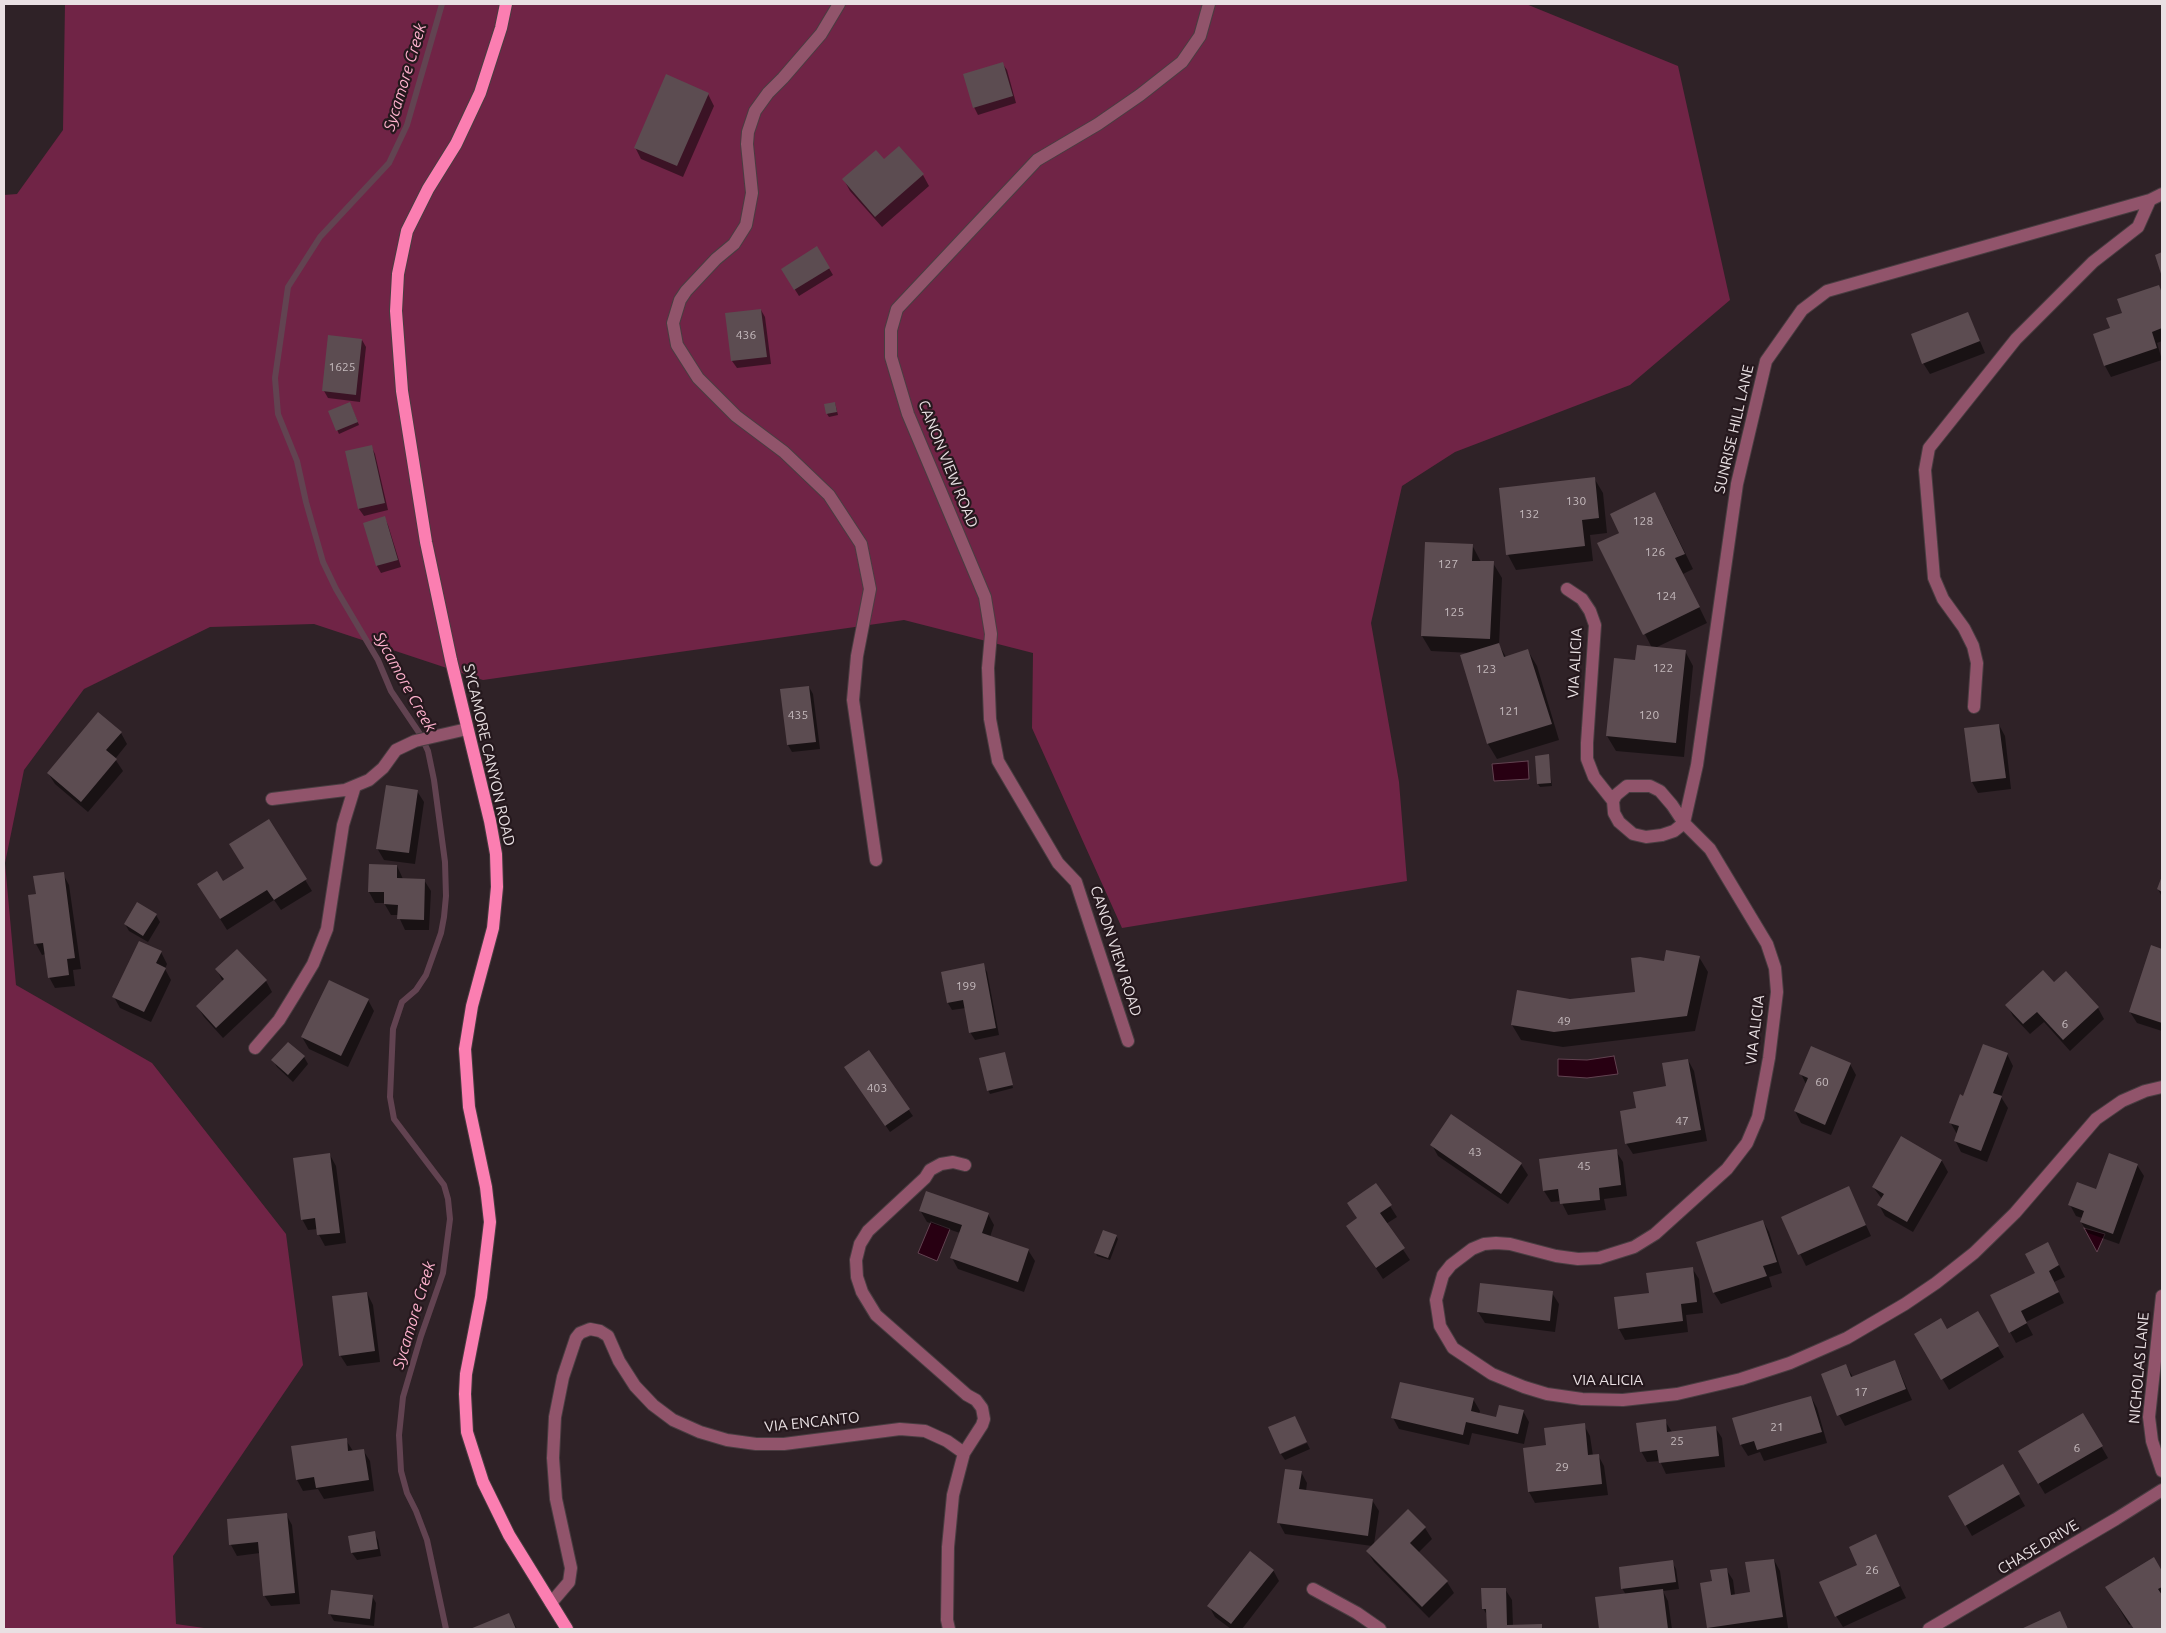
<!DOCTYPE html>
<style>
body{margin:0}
#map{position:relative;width:2166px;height:1633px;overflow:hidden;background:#2f2227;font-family:Ubuntu,sans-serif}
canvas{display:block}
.frame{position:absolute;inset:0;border:5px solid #e9e0e3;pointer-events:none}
</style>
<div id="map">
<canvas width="2166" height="1633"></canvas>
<div class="frame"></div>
</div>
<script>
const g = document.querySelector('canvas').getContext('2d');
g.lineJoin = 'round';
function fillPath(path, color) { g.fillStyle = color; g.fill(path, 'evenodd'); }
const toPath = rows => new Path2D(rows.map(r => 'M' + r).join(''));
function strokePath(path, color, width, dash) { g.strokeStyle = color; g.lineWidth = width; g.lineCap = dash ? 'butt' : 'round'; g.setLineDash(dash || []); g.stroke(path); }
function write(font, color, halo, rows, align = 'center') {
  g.font = font + ' Ubuntu,sans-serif'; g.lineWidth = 4.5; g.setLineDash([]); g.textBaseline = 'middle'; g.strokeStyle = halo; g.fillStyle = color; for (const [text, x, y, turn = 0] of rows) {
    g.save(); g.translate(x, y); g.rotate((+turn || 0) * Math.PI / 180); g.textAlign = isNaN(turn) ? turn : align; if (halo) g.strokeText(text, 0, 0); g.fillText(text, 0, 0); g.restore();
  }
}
const green = toPath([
 [65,4,1526,4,1678,66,1730,300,1630,385,1455,452,1402,486,1371,623,1399,782,1407,881,1122,928,1032,728,1033,653,904,620,483,680,314,624,210,627,84,689,24,770,5,863,16,985,152,1063,286,1234,303,1365,173,1556,176,1624,211,1629,4,1629,4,195,17,194,63,130]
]);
const water = toPath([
 [1528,761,1529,779,1494,781,1492,764,1528,761],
 [1614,1056,1618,1074,1587,1078,1558,1076,1558,1059,1587,1060,1614,1056],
 [931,1222,950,1229,937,1261,918,1253,931,1222],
 [2084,1228,2105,1234,2097,1252,2084,1228]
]);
const shadow = toPath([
 [1002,63,1007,70,1016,103,978,115,974,107],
 [708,94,714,106,683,177,641,159,635,147],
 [923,175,929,186,882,227,850,191,844,180],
 [817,248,833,275,799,296,782,269],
 [2159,286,2162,292,2162,341,2157,343,2162,360,2111,377,2105,366,2094,334,2111,329,2124,314],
 [761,310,765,317,771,364,737,368,732,361,727,314],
 [1968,313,1985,353,1930,374,1923,363],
 [362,340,366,347,360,402,328,398,324,391],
 [835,403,838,415,829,417,827,414],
 [351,406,359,425,339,434,329,412],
 [371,446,375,454,388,510,364,516,359,509,347,452],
 [1594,478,1603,493,1607,533,1590,535,1593,561,1516,570,1508,555],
 [1663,508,1693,569,1683,574,1707,623,1655,648,1685,651,1693,666,1684,757,1616,751,1607,736,1636,661,1652,648,1599,544],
 [384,517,388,525,401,567,381,573,377,566],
 [1472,545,1481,562,1493,563,1502,578,1499,645,1506,657,1528,651,1537,666,1559,740,1497,759,1488,744,1461,656,1471,653,1431,651,1422,636],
 [809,687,813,694,820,749,792,752,788,745,781,690],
 [1999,725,2005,736,2011,789,1978,793,1972,782],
 [121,733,127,744,115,759,123,771,88,812,55,784,48,773],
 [1548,756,1552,786,1540,787,1538,784],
 [417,791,424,802,415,864,384,860,377,848],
 [268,820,312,891,281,910,274,900,227,930,205,895,245,868],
 [397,866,403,879,424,880,431,891,429,930,405,930,398,915,391,915,384,903,375,903,369,892],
 [63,874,69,885,81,969,73,970,75,986,55,988,49,977,46,954,42,955,36,944,29,896,37,895],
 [2162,879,2162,897,2158,889],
 [156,915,160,922,148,942,129,931,125,924],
 [2152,947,2162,950,2162,1031,2137,1023,2130,1012],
 [237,951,266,981,272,992,223,1038,204,1017,197,1006,223,982,217,970],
 [161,952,167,964,165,969,171,980,151,1022,120,1008,114,997],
 [1699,957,1708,972,1695,1031,1563,1047,1521,1040,1512,1025,1570,1000,1636,993,1665,963],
 [983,965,987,972,999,1035,975,1040,970,1032,966,1008,952,1010,948,1003,942,973],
 [2066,973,2098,1008,2104,1019,2070,1051,2044,1022,2030,1034,2013,1016,2007,1005,2054,983],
 [368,1000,374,1011,348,1067,309,1049,302,1037],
 [1004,1053,1013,1088,990,1094,988,1090],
 [2007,1054,2013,1066,2001,1097,2008,1108,1987,1162,1961,1152,1955,1140,1957,1134,1950,1122,1964,1097],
 [304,1057,308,1064,293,1082,277,1067,273,1060],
 [1688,1060,1694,1071,1707,1141,1633,1154,1626,1143,1638,1109,1667,1087],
 [1850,1064,1856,1075,1831,1135,1801,1123,1795,1111,1806,1084,1801,1074],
 [850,1074,908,1109,913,1116,890,1132],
 [1901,1138,1942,1161,1948,1172,1913,1232,1885,1216,1879,1205,1882,1199,1873,1187],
 [1432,1145,1521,1164,1528,1175,1508,1204,1438,1156],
 [1616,1151,1623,1162,1627,1196,1604,1199,1606,1210,1568,1215,1561,1201,1551,1202,1544,1191,1541,1160],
 [330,1155,336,1166,346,1243,325,1246,319,1235,318,1229,308,1230,302,1219],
 [2137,1165,2144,1176,2119,1244,2088,1233,2081,1222,2082,1218,2076,1216,2070,1205],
 [1854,1199,1871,1236,1806,1266,1782,1217],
 [1390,1206,1397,1217,1386,1224,1410,1260,1383,1279,1348,1226],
 [920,1210,988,1214,994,1225,990,1237,1028,1250,1035,1261,1024,1292,958,1269,952,1258,960,1233,927,1222],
 [1763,1221,1769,1232,1782,1273,1769,1277,1772,1287,1721,1304,1714,1293,1698,1242],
 [1116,1236,1118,1239,1110,1260,1097,1256,1096,1253],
 [2054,1255,2065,1277,2054,1282,2064,1303,2026,1322,2033,1335,2016,1343,2010,1332,2036,1273],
 [1692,1268,1699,1279,1703,1313,1686,1315,1688,1332,1625,1340,1619,1329,1650,1294],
 [367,1293,373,1305,380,1362,347,1366,340,1355],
 [1552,1293,1559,1304,1555,1332,1485,1323,1478,1312],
 [1978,1313,2004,1357,1949,1390,1916,1334,1947,1331],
 [1895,1361,1912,1400,1845,1426,1839,1415,1846,1366,1853,1377],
 [1811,1397,1817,1408,1827,1443,1764,1461,1760,1452,1748,1456,1741,1445,1734,1419],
 [1473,1399,1480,1411,1479,1414,1497,1419,1523,1411,1529,1422,1524,1444,1472,1433,1469,1445,1399,1429,1393,1418],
 [2083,1415,2108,1458,2045,1494,2020,1452],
 [1665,1421,1672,1432,1715,1427,1722,1438,1725,1467,1666,1474,1660,1461,1647,1462,1641,1451],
 [1584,1425,1590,1436,1593,1456,1598,1455,1604,1466,1608,1495,1535,1503,1529,1492,1524,1449,1547,1446],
 [346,1440,353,1451,363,1450,370,1461,374,1491,324,1499,318,1489,303,1491,297,1480],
 [1307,1443,1310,1449,1285,1460,1281,1454],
 [2002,1466,2025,1506,1972,1536,1949,1496],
 [1301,1472,1307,1483,1306,1491,1372,1500,1379,1511,1374,1544,1408,1511,1425,1528,1432,1539,1418,1553,1447,1582,1454,1593,1429,1618,1374,1562,1367,1551,1372,1546,1285,1534,1279,1523],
 [286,1514,292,1525,300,1604,271,1606,264,1595,260,1553,237,1556,231,1545,228,1520],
 [374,1533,378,1540,381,1556,357,1560,352,1553,350,1537],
 [1876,1536,1906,1598,1843,1627,1836,1616,1859,1566],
 [2153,1559,2162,1573,2162,1629,2135,1629,2131,1624,2129,1625,2107,1588],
 [1774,1560,1780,1571,1788,1628,1709,1629,1713,1582,1726,1569,1733,1580,1735,1595,1751,1593],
 [1672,1562,1676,1569,1679,1589,1663,1591,1668,1601,1672,1629,1600,1629,1597,1598,1626,1595,1622,1588],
 [1273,1570,1279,1581,1242,1629,1231,1629,1215,1617,1209,1606],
 [1505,1589,1512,1600,1513,1626,1541,1625,1543,1629,1488,1629,1488,1617,1483,1608],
 [372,1596,376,1603,374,1626,334,1621,330,1614],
 [509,1614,517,1629,473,1629]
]);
const stream = toPath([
 [442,4,407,125,389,163,320,237,288,287,275,378,278,414,297,461,306,502,323,562,336,589,378,660,391,691,420,734,428,751,434,780,445,862,446,896,444,917,441,933,426,975,416,990,402,1002,393,1029,390,1097,394,1119,444,1185,448,1199,450,1219,443,1273,421,1336,403,1397,399,1435,401,1471,407,1493,416,1511,427,1540,446,1629]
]);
const building = toPath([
 [1003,62,1013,96,973,108,963,74],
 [666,74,709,93,677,166,634,148],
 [899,146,924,174,875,217,842,179,876,150,884,159],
 [817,246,830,268,794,290,781,269],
 [2162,252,2162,277,2155,255],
 [2159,285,2162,293,2162,328,2152,332,2157,348,2104,366,2093,334,2110,328,2106,318,2122,313,2117,299],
 [761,309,767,357,731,361,725,313],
 [1968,312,1980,341,1922,364,1911,334],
 [328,335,362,339,356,395,322,391],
 [350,402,358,422,336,431,328,411],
 [835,402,837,412,826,414,824,404],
 [372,445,385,503,358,509,345,451],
 [1595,477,1599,518,1582,520,1585,546,1506,555,1499,488],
 [1655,492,1685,554,1675,558,1700,607,1643,635,1597,543,1619,533,1610,514],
 [385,516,398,560,376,566,363,523],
 [1425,542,1473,544,1472,561,1494,561,1490,639,1421,636],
 [1499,643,1504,657,1528,649,1552,724,1487,744,1460,655],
 [1637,645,1686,650,1676,743,1606,736,1614,658,1635,660],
 [809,686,816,742,787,745,780,689],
 [98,712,122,732,106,750,117,759,81,802,47,773],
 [1999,724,2006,778,1971,782,1964,728],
 [1549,754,1551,783,1537,784,1535,756],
 [386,785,418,790,409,853,376,849],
 [269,819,307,879,274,900,267,890,220,919,197,884,217,871,223,881,244,868,229,844],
 [369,864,397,865,397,878,425,879,424,920,397,919,398,905,384,904,384,892,368,892],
 [64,872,75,958,67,959,69,975,48,978,43,943,34,944,28,895,36,894,33,876],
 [2162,876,2162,892,2157,889],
 [137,902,157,914,143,936,124,924],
 [139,941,162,951,156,963,166,968,144,1012,112,997],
 [2151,945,2162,949,2162,1023,2129,1012],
 [237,949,267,980,216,1028,196,1006,224,979,215,969],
 [1666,950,1700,956,1687,1016,1554,1032,1511,1025,1517,990,1570,999,1635,992,1631,958,1640,957,1664,961],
 [984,963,996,1028,969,1033,963,1000,947,1003,941,972],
 [2043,970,2054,982,2066,971,2099,1007,2063,1040,2037,1012,2023,1024,2005,1005],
 [329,980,369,999,341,1056,301,1037],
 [288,1042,305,1056,288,1075,271,1060],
 [1983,1044,2008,1053,1993,1093,2002,1096,1981,1151,1954,1141,1959,1126,1949,1123,1960,1094,1963,1096],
 [1811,1046,1851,1063,1825,1125,1794,1111,1808,1078,1799,1074],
 [869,1050,910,1109,885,1126,844,1067],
 [1005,1052,1013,1085,987,1091,979,1058],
 [1688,1059,1701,1130,1625,1144,1620,1111,1636,1108,1633,1092,1666,1086,1662,1063],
 [1451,1114,1522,1163,1501,1194,1430,1145],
 [1901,1136,1942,1160,1907,1222,1877,1205,1884,1194,1872,1187],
 [1617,1149,1621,1185,1599,1188,1600,1200,1560,1204,1558,1189,1543,1191,1539,1159],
 [330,1153,340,1233,317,1235,315,1218,301,1220,293,1158],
 [2109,1153,2138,1164,2113,1234,2080,1222,2084,1211,2068,1205,2077,1182,2096,1189],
 [1376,1183,1392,1205,1380,1213,1405,1248,1376,1268,1346,1226,1357,1218,1347,1203],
 [1849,1186,1866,1225,1798,1255,1781,1217],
 [926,1191,989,1213,982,1233,1029,1249,1018,1282,950,1258,962,1225,919,1211],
 [1763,1220,1777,1262,1763,1266,1767,1276,1713,1293,1696,1242],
 [1103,1230,1117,1235,1108,1258,1094,1253],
 [2048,1242,2059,1265,2049,1271,2059,1292,2021,1311,2027,1323,2009,1333,1990,1295,2035,1273,2025,1254],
 [1693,1267,1697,1302,1681,1304,1683,1321,1618,1329,1614,1297,1649,1293,1646,1273],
 [1480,1283,1553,1291,1550,1321,1477,1312],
 [367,1292,375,1351,339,1356,332,1296],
 [1978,1311,1999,1346,1941,1380,1914,1334,1941,1318,1947,1329],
 [1895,1360,1906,1389,1837,1416,1821,1374,1846,1364,1851,1377],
 [1400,1382,1474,1398,1471,1411,1496,1417,1499,1405,1524,1410,1518,1434,1466,1422,1463,1435,1391,1418],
 [1811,1396,1822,1432,1757,1450,1754,1441,1740,1445,1732,1418],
 [2083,1413,2103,1446,2038,1484,2018,1451],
 [1295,1416,1307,1442,1280,1454,1268,1427],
 [1666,1419,1667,1432,1716,1426,1719,1456,1659,1463,1657,1450,1640,1452,1636,1423],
 [1585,1423,1588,1455,1599,1454,1602,1484,1528,1492,1523,1448,1546,1445,1544,1428],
 [347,1438,348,1451,364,1449,369,1480,316,1488,314,1477,296,1480,291,1446],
 [2003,1464,2020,1494,1965,1526,1948,1496],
 [1285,1469,1302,1471,1299,1489,1373,1499,1368,1536,1277,1523],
 [1408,1509,1426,1527,1410,1543,1448,1581,1422,1607,1366,1551],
 [287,1513,295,1593,263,1596,258,1542,229,1545,227,1519],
 [375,1531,378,1549,351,1553,348,1536],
 [1876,1534,1900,1586,1835,1617,1819,1582,1857,1565,1849,1547],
 [1250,1551,1274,1570,1231,1624,1207,1606],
 [2154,1557,2162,1571,2162,1587,2158,1589,2162,1595,2162,1629,2134,1629,2105,1587],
 [1774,1559,1783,1617,1707,1628,1700,1583,1712,1581,1710,1570,1727,1568,1731,1595,1750,1592,1745,1562],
 [1673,1560,1676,1582,1621,1589,1619,1567],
 [1481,1588,1506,1588,1507,1625,1542,1624,1542,1629,1487,1629,1486,1609,1482,1609],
 [1663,1589,1668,1629,1599,1629,1595,1597],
 [331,1590,373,1595,370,1619,328,1614],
 [2060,1611,2068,1629,2021,1629],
 [509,1613,516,1629,470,1629]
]);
const minor = toPath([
 [839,4,821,34,783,78,768,93,755,111,748,132,747,144,752,193,746,225,734,244,716,259,686,291,680,300,673,323,677,345,698,378,736,416,784,452,829,495,861,544,870,589,857,656,853,700,876,860],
 [1567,589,1582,599,1590,611,1595,625,1587,743,1587,759,1594,777,1613,801],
 [1974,707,1977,663,1973,646,1964,628,1943,599,1934,578,1925,470,1929,448,2016,339,2093,262,2138,227,2150,200],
 [272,799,345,790,369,780,383,768,396,750,415,741,467,729],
 [1684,823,1674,831,1662,835,1646,837,1633,834,1619,822,1614,813,1613,801,1616,795,1627,786,1650,786,1660,791,1672,805,1684,823,1710,849,1767,944,1775,968,1777,992,1769,1058,1758,1117,1747,1143,1727,1169,1655,1234,1634,1247,1599,1258,1578,1259,1556,1256,1510,1244,1496,1243,1484,1244,1472,1249,1451,1265,1443,1275,1436,1300,1440,1326,1453,1348,1492,1374,1524,1387,1547,1394,1582,1399,1623,1400,1677,1394,1741,1379,1790,1363,1847,1338,1905,1304,1936,1283,1974,1253,2015,1213,2096,1119,2122,1101,2145,1091,2162,1087],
 [1684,823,1697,765,1737,484,1766,361,1802,310,1827,291,2150,200,2162,194],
 [1128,1041,1076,882,1058,863,998,761,990,719,988,668,991,634,985,597,908,414,891,357,891,330,897,309,1037,160,1098,124,1140,95,1182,62,1200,36,1209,4],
 [255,1048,279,1020,295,994,313,964,327,929,343,825,355,786],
 [2162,1296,2149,1417,2152,1441,2162,1471],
 [1313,1589,1357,1613,1380,1629],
 [551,1603,569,1582,571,1568,556,1499,553,1458,555,1417,563,1377,576,1338,580,1333,590,1329,600,1331,608,1336,619,1361,635,1386,653,1405,673,1420,700,1432,727,1440,756,1444,784,1444,900,1429,925,1431,947,1441,964,1453,982,1425,984,1419,982,1408,976,1400,967,1395,876,1315,862,1292,857,1277,856,1260,860,1244,868,1231,925,1178,930,1170,941,1164,953,1162,965,1165],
 [949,1629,947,1620,948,1547,953,1495,964,1453],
 [1929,1629,2116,1519,2162,1490]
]);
const major = toPath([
 [506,4,501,28,480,93,456,144,428,189,407,231,398,274,396,311,402,391,426,542,451,660,490,821,496,854,497,887,493,928,472,1006,465,1049,469,1107,486,1187,490,1222,481,1297,466,1374,465,1394,467,1432,483,1482,509,1535,567,1629]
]);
const numberNames = [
 ["436",746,335],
 ["1625",342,367],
 ["130",1576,501],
 ["132",1529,514],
 ["128",1643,521],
 ["126",1655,552],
 ["127",1448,564],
 ["124",1666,596],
 ["125",1454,612],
 ["122",1663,668],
 ["123",1486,669],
 ["121",1509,711],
 ["435",798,715],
 ["120",1649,715],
 ["199",966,986],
 ["49",1564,1021],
 ["6",2065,1024],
 ["60",1822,1082],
 ["403",877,1088],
 ["47",1682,1121],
 ["43",1475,1152],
 ["45",1584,1166],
 ["17",1861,1392],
 ["21",1777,1427],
 ["25",1677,1441],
 ["6",2077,1448],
 ["29",1562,1467],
 ["26",1872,1570]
];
const streetNames = [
 ["SUNRISE HILL LANE",1734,429,-77],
 ["CANON VIEW ROAD",948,464,68],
 ["VIA ALICIA",1575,663,-87],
 ["SYCAMORE CANYON ROAD",489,755,77],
 ["CANON VIEW ROAD",1116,951,72],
 ["VIA ALICIA",1755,1030,-83],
 ["NICHOLAS LANE",2139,1368,-85],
 ["VIA ALICIA",1608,1380],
 ["VIA ENCANTO",812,1422,-6],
 ["CHASE DRIVE",2038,1547,-31]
];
const waterNames = [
 ["Sycamore Creek",405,77,-73],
 ["Sycamore Creek",405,682,61],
 ["Sycamore Creek",414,1315,-73]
];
fillPath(green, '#702446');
fillPath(water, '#280012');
strokePath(water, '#624351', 1);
fillPath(shadow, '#0007');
strokePath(stream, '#624351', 6);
fillPath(building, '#5c4c51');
strokePath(minor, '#493d41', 14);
strokePath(major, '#493d41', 14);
strokePath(minor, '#91546b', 12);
strokePath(major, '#fb7eb1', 12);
write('12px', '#c6bbbe', null, numberNames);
write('15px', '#e9e0e3', '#25181d', streetNames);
write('italic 16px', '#fcb0cb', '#25181d', waterNames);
</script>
